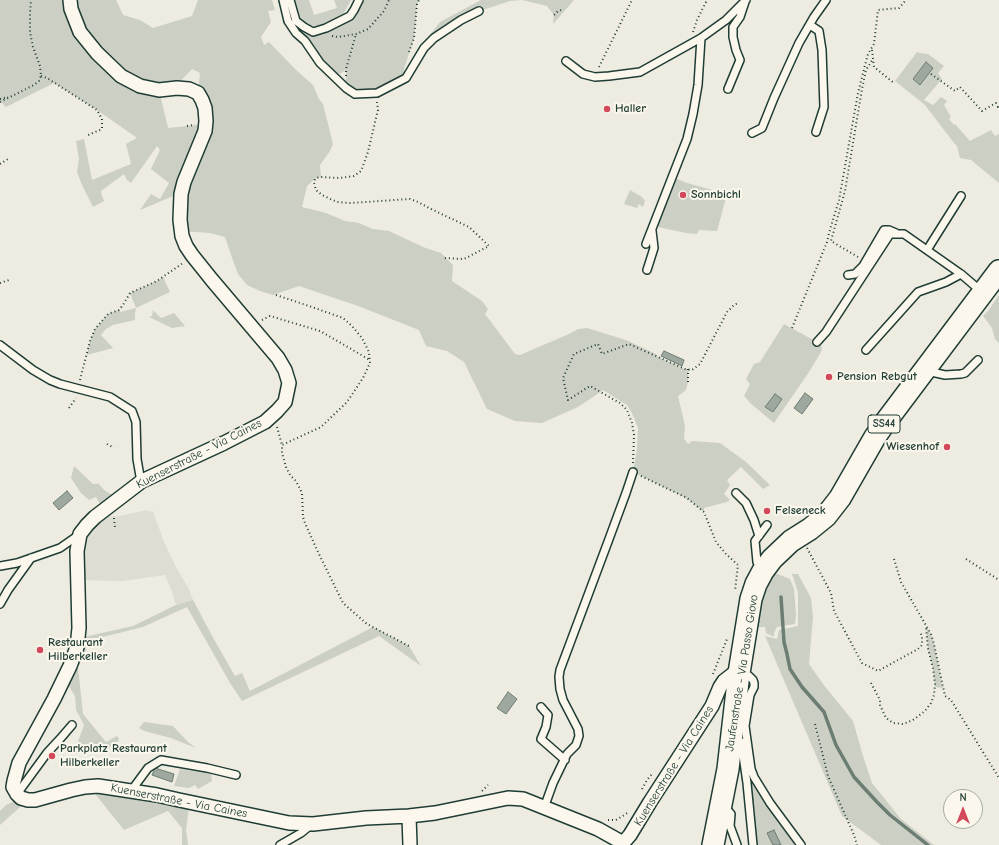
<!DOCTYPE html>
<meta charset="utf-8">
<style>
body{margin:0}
#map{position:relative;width:999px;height:845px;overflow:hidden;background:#eeece1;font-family:"Comic Neue",sans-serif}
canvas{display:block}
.north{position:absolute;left:943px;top:789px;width:40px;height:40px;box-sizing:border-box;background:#fbf7ec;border:1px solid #a3ada2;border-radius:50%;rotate:0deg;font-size:11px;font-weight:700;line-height:16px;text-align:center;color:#1f3d34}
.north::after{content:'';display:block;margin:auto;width:14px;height:18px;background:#d1495b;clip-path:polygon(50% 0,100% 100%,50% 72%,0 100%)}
</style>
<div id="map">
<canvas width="999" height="845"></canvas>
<div class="north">N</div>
</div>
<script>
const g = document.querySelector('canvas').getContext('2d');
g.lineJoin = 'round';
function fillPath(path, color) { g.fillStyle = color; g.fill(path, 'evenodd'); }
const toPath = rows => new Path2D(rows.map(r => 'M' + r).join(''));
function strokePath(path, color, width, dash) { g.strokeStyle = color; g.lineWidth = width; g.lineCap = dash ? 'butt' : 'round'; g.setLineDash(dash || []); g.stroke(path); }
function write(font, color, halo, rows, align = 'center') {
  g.font = font + ' "Comic Neue",sans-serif'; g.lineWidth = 4; g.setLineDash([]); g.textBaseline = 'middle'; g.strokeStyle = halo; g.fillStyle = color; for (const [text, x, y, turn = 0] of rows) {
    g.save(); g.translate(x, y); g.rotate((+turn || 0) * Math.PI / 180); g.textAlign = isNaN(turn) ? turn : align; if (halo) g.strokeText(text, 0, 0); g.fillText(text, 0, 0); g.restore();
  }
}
const built = toPath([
 [148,510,149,512,153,511,164,542,177,569,189,589,193,600,176,605,172,592,165,575,122,581,78,580,77,551,95,517,119,516]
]);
const green = toPath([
 [0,0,116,0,123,15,140,20,153,28,192,16,198,0,272,0,275,10,268,11,271,22,261,37,264,45,269,42,296,70,313,85,319,99,323,104,333,144,330,151,320,165,321,177,316,178,307,186,302,207,326,213,345,221,359,223,373,229,389,231,423,247,441,253,453,265,452,281,482,301,488,309,485,314,515,354,520,355,569,334,578,329,587,328,626,340,656,354,656,356,685,369,688,369,688,382,686,390,678,396,685,426,684,439,688,444,692,441,720,443,746,462,770,485,763,489,741,467,727,480,730,485,724,494,730,500,727,502,704,508,704,512,686,498,633,472,637,449,638,428,632,413,627,405,603,390,599,393,578,407,542,423,515,421,487,409,464,362,447,351,426,346,419,330,358,306,299,286,273,295,260,291,247,285,238,274,231,255,225,237,210,233,181,231,178,194,140,210,151,194,160,199,169,183,151,169,160,150,157,146,131,183,127,180,124,174,101,191,102,196,104,201,93,207,82,185,77,172,79,159,76,141,84,139,92,180,131,164,126,144,137,138,97,110,54,83,6,107,1,102,0,102],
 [192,69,200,73,198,93,206,124,168,128,159,90,173,89],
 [283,0,290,0,296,21,313,35,337,26,362,0,419,0,417,4,414,38,404,69,406,78,377,93,355,94,346,88,346,70,335,77,296,33],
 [292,0,309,0,314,15,337,8,334,0,351,0,339,22,339,15,334,23,316,26,305,25,299,20],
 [481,0,574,0,553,24,554,15,547,6,522,0,510,1,498,5,479,11,424,48,427,39,440,22],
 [917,52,920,53,928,54,944,66,938,73,942,79,924,100,933,105,941,97,947,101,944,105,951,117,949,119,954,125,955,124,970,141,991,130,995,136,999,134,999,183,971,160,960,158,957,146,954,143,925,105,895,81],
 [672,177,687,183,727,194,717,231,699,230,697,234,686,233,653,226],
 [630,190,642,197,645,201,643,207,639,204,637,208,624,204],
 [163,277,170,292,136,308,135,314,135,320,113,325,106,329,101,335,113,348,87,355,90,341,95,329,108,314,119,310,120,312,136,308,130,293,157,281],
 [999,295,999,343,995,339,992,328,983,316,988,311],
 [153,310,161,318,174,313,185,326,172,328,149,317,152,316],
 [784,324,817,342,822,347,821,352,809,372,774,423,749,402,748,400,744,396,750,384,746,379,754,364,760,362],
 [74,466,93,484,97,484,98,483,104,490,114,496,102,505,99,502,96,497,89,500,81,493,71,478],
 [775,573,790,579,794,589,796,615,795,624,777,627,774,633,774,637,766,633,765,627,758,627,761,607,766,588],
 [792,574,798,574,811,598,813,617,809,664,823,684,853,721,863,756,872,783,901,819,934,845,881,845,842,816,765,636,777,639,779,630,798,626,798,592],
 [193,600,211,634,235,676,242,673,250,691,373,627,409,646,421,666,379,636,242,701,230,683,187,607,143,627,87,641,85,654,78,667,83,714,106,742,117,736,119,739,117,743,111,746,109,749,95,753,86,745,77,754,73,751,76,747,84,725,76,710,75,696,64,678,84,637,133,626,176,605],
 [926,626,931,634,934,644,943,688,935,687,933,668,928,649],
 [144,722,173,726,188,742,196,748,171,738,144,731,139,728],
 [743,755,801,845,753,845],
 [180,769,191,771,211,773,212,781,198,789,195,785,189,788,174,786],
 [92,787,189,807,186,830,188,845,182,845,182,828,168,811,124,830,96,795],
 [21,798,28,800,0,825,0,811,6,805]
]);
const water = toPath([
 [926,62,933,68,920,85,913,79,926,62],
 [664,351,684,360,682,366,661,356,664,351],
 [805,393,813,399,802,414,794,408,805,393],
 [775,394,782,399,773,412,765,407,775,394],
 [67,491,73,498,59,510,53,503,67,491],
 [508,692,517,699,506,714,497,708,508,692],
 [155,768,174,774,172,782,152,775,155,768],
 [774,830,781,845,773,845,767,833,774,830]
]);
const stream = toPath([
 [781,597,784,642,787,654,790,669,802,687,824,712,836,745,854,777,877,802,890,815,928,845]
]);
const path = toPath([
 [554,15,558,11,561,10],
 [693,32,697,20,707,0],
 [332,36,338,37,356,34,368,29,384,11,389,0],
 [872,50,874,67,894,83],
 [409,52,414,38,417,4,419,0],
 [599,67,632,0],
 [931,74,955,91,960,87,982,111,996,103,998,107,999,106],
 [41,76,47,78,97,110,102,119,102,129,86,136],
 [346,76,346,69,356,34],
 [0,99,8,97],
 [0,102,34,85,39,81,41,76,40,66,33,47,30,32,30,13,31,0],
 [377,102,378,110,376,118,368,152,361,171,354,176,340,178,321,177,316,178,315,179,314,183,316,190,322,195,337,202,350,203,410,199,418,202,431,209,469,227,489,246,464,259,443,258],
 [187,126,193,125],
 [0,164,8,159],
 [858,257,831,241,845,191,862,89,866,70,873,59],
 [0,283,9,280],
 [276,295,309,306,343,318,352,326,362,338,369,352,370,363,363,378,347,402,321,427,282,445,282,453,286,467,290,475,296,481,302,493,303,517,305,523,317,550,343,603,367,624,409,646],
 [262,320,270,316,320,331,370,360],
 [792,328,827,242,829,233,839,200,858,93,865,65,868,54,874,44,878,10,899,8,906,0],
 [688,369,688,382],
 [80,380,90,341,95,329,108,314,119,310,123,305,130,293,157,281,183,263],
 [69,408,76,398],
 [277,427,282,445],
 [107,444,114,448],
 [633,463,634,435,632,423,627,410,620,403,590,386,568,400,563,378,574,354,598,344,602,354,629,344,685,369,692,370,700,364,727,312,734,305,738,303],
 [641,476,687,498,704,512,716,542,726,554,738,565,735,591],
 [114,518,115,528],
 [807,548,831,593,834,611,862,663,878,671,918,649,922,645,922,636,920,632],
 [894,559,901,582,931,634,934,644,945,696,951,700,999,778],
 [966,559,999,580],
 [713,674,727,639],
 [871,683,880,700,880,705,886,718,893,723,903,724,913,720,925,711,931,703,934,695,935,684,933,668,928,649,926,627],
 [815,724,828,776,854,835,857,845],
 [642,789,647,780,653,773],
 [482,791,488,785],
 [608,820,616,820,629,812]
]);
const lane = toPath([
 [283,0,288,21,296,33,305,41,320,63,346,88,355,94,377,93,406,78,424,48,434,38,461,20,479,11],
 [290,0,296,21,304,27,313,32,326,28,350,16,354,10,359,0],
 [810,25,819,31,822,50,824,107,816,132],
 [566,61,583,74,595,77,609,76,640,72,701,38,726,20,746,0],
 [728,89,740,60,736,50,733,37,733,27,740,17,745,2],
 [752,133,762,128,774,98,799,43,814,17,826,0],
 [646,244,687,139,693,114,698,85,701,38],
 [927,250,961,196],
 [647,270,654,248,652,231],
 [848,275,855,274,863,266,884,230,889,230,896,233],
 [817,342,826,332,890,234,904,234,961,274,982,292],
 [0,345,33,370,50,380,60,384,110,397,132,411,136,422,137,459,141,482],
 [866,350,918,292,946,282,961,274],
 [927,371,945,375,961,374,965,373,978,360],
 [736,493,746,503,754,520,759,536],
 [0,566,17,563,60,548,80,534],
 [761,569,757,562,755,541,767,525],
 [0,604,8,590,31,558],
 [741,674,749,676,753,680,754,683,754,687,750,695,745,726,751,769,754,777,770,803,801,845],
 [541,707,548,715,546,727,541,739,565,760],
 [744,742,743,755,747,783,753,845],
 [131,791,148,768,161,760,207,768,236,775],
 [17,794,47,753,60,739,72,725],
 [724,806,731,814,730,826,737,845],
 [544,808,553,783,567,754,576,745,579,736,578,729,563,700,560,689,559,677,560,670,609,539,626,493,633,472],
 [280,845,301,833,312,824]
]);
const street = toPath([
 [70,0,71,9,80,32,97,53,121,76,140,86,159,90,177,88,189,89,198,93,202,100,205,108,206,121,205,131,184,182,181,194,180,220,182,236,186,246,192,255,212,280,278,358,285,370,289,383,285,402,277,411,265,422,224,443,142,481,95,517,87,525,80,534,77,551,79,628,77,647,70,666,54,699,19,763,14,781,13,787,17,794,21,798,28,800,35,800,71,790,85,787,98,786,157,795,179,800,289,823,313,824,366,818,409,816,435,813,508,798,523,799,598,829,623,843],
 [409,816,410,845],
 [623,845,623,843,630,835,650,802,712,706,720,687,724,681,733,674,739,673]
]);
const primary = toPath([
 [713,845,728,769,739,673,751,599,756,584,763,571,772,559,791,541,810,529,826,516,840,498,875,437,884,424,999,271]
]);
const markers = [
 [607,109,4,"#d1495b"],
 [683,195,4,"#d1495b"],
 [829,377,4,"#d1495b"],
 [947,447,4,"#d1495b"],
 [767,511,4,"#d1495b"],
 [40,650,4,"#d1495b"],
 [52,756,4,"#d1495b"]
];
const shields = [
 [884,424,32]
];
const shieldNames = [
 ["SS44",884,424]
];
const poiNames = [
 ["Haller",615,109],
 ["Sonnbichl",691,195],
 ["Pension Rebgut",837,377],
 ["Wiesenhof",939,447,"right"],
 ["Felseneck",775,511],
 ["Restaurant",48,643],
 ["Hilberkeller",48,657],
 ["Parkplatz Restaurant",60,749],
 ["Hilberkeller",60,763]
];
const streetNames = [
 ["Kuenserstraße - Via Caines",199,454,-27],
 ["Jaufenstraße - Via Passo Giovo",742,673,-81],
 ["Kuenserstraße - Via Caines",674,766,-58],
 ["Kuenserstraße - Via Caines",179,801,11]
];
fillPath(built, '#ddddd2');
fillPath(green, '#cbcfc4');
fillPath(water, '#9fa89f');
strokePath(water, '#6c7d74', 1);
strokePath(stream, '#6c7d74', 3.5);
strokePath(lane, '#1f3d34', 10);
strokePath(street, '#1f3d34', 16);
strokePath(primary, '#1f3d34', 24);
strokePath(path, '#1f3d34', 2, [1, 3]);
strokePath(lane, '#fbf7ec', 7);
strokePath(street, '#fbf7ec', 13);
strokePath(primary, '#fbf7ec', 21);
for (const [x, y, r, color] of markers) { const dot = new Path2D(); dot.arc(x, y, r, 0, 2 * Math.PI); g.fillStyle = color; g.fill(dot); strokePath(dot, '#fbf7ec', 1.5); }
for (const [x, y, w] of shields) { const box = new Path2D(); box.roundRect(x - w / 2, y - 9, w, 18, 3); g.fillStyle = '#fbf7ec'; g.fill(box); strokePath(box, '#1f3d34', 1); }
write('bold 11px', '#1f3d34', null, shieldNames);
write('bold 12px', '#1f3d34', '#fbf7ec', poiNames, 'left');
write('12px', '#1f3d34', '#fbf7ec', streetNames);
</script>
